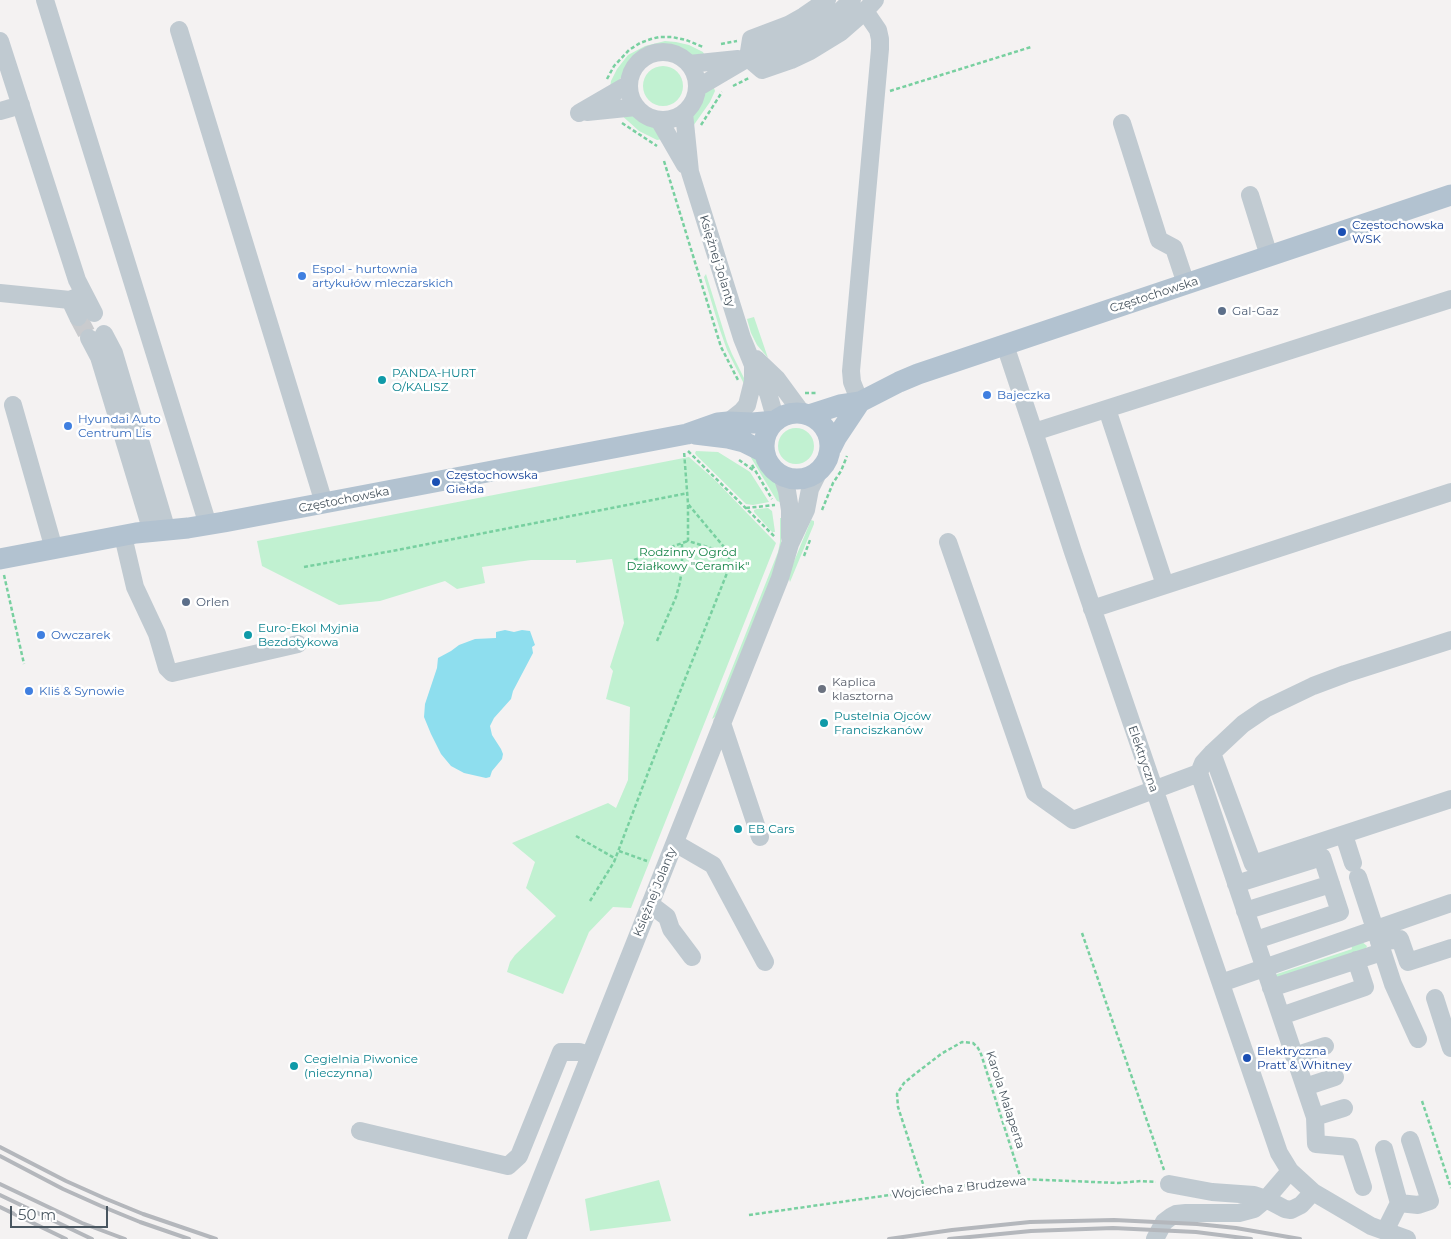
<!DOCTYPE html>
<meta charset="utf-8">
<style>
body{margin:0}
#map{position:relative;width:1451px;height:1239px;overflow:hidden;background:#f4f2f2;font-family:Montserrat,sans-serif}
canvas{display:block}
.scale{position:absolute;left:10px;top:1206px;width:98px;height:22px;box-sizing:border-box;border:2px solid #495660;border-top:0;padding-left:6px;font-size:15px;line-height:18px;white-space:nowrap;color:#495660;-webkit-text-stroke:4px #fff;paint-order:stroke}
</style>
<div id="map">
<canvas width="1451" height="1239"></canvas>
<div class="scale">50 m</div>
</div>
<script>
const g = document.querySelector('canvas').getContext('2d');
g.lineJoin = 'round';
function fillPath(path, color) { g.fillStyle = color; g.fill(path, 'evenodd'); }
const toPath = rows => new Path2D(rows.map(r => 'M' + r).join(''));
function strokePath(path, color, width, dash) { g.strokeStyle = color; g.lineWidth = width; g.lineCap = dash ? 'butt' : 'round'; g.setLineDash(dash || []); g.stroke(path); }
function write(font, color, halo, rows, align = 'center') {
  g.font = font + ' Montserrat,sans-serif'; g.lineWidth = 5; g.setLineDash([]); g.textBaseline = 'middle'; g.strokeStyle = halo; g.fillStyle = color; for (const [text, x, y, turn = 0] of rows) {
    g.save(); g.translate(x, y); g.rotate((+turn || 0) * Math.PI / 180); g.textAlign = isNaN(turn) ? turn : align; if (halo) g.strokeText(text, 0, 0); g.fillText(text, 0, 0); g.restore();
  }
}
const green = toPath([
 [665,41,676,42,689,45,703,52,705,56,695,57,681,49,668,45,649,48,634,57,620,79,610,88,611,81,617,69,628,55,645,46],
 '643 86a20 20 0 1 1 40 0a20 20 0 1 1-40 0Z',
 [713,85,715,91,710,102,691,129,690,117,704,93],
 [619,113,635,116,654,127,663,139,657,140,639,131],
 [706,274,727,342,732,354,746,382,744,384,727,350,720,330,704,277],
 [754,317,768,358,757,345,751,333,747,319],
 '778 446a18 18 0 1 1 36 0a18 18 0 1 1-36 0Z',
 [696,451,718,452,747,470,750,472,769,502,753,505,746,504,696,455,695,453],
 [750,456,761,458,766,463,775,479,783,503,777,501],
 [689,457,715,480,776,543,631,908,613,907,589,932,563,994,507,972,510,962,515,955,556,916,526,888,535,862,512,843,608,803,616,808,628,780,630,707,606,699,613,671,610,667,624,623,612,559,576,563,576,560,531,560,482,567,485,583,457,589,445,581,380,601,339,605,262,566,257,541],
 [768,508,772,511,775,532,772,532,754,512,754,510,757,509],
 [780,518,782,518,781,545,772,576,717,716,712,719,778,552,780,542],
 [811,520,814,521,814,524,790,582,788,576],
 [1361,941,1367,946,1365,951,1279,980,1275,976,1277,974,1352,949,1351,945],
 [659,1180,671,1221,590,1231,585,1199]
]);
const water = toPath([
 [505,630,514,632,522,630,530,631,535,645,532,647,533,653,513,691,511,699,494,718,490,726,492,735,501,749,503,754,502,759,492,771,490,777,486,778,464,773,451,766,441,754,431,734,424,717,425,704,437,668,438,658,451,651,459,645,475,639,496,638,496,632]
]);
const minorTunnel = toPath([
 [78,317,89,338]
]);
const path = toPath([
 [721,44,737,41],
 [607,79,614,66,629,50,640,43,651,39,659,37,672,37,686,40,703,47],
 [733,86,749,78],
 [890,91,1031,47],
 [622,123,657,146],
 [701,125,722,92],
 [664,161,721,347,738,380],
 [805,393,817,393],
 [688,451,775,537],
 [739,460,753,470],
 [752,465,772,499],
 [688,505,688,541,727,553],
 [746,508,775,505],
 [822,510,833,483,841,471,847,456],
 [804,556,810,540],
 [634,560,688,541],
 [304,567,392,551,688,493],
 [4,575,24,664],
 [657,641,676,597,680,582,682,568,682,543],
 [576,836,616,859],
 [619,851,647,861],
 [590,901,614,862,651,765,729,568,729,553,688,504,684,451],
 [1082,933,1164,1170],
 [1422,1101,1451,1188],
 [925,1190,898,1107,897,1094,904,1083,915,1074,941,1054,962,1042,973,1043,978,1048,981,1054,1021,1179],
 [749,1215,925,1190,1021,1179,1118,1183,1141,1181,1156,1182]
]);
const minor = toPath([
 [45,0,208,525],
 [179,30,324,503],
 [0,41,77,280,94,313],
 '629 86a34 34 0 1 1 68 0a34 34 0 1 1-68 0Z',
 [748,58,762,70,791,60,810,51,841,32,865,11,875,0],
 [748,58,751,39,788,25,804,16,827,0],
 [689,64,738,59],
 [697,88,748,58,774,48,809,32,837,14,852,0],
 [0,111,21,105],
 [587,112,636,107],
 [579,113,629,84],
 [684,113,690,172,742,338,753,365,768,393,776,421],
 [659,120,685,165],
 [1122,123,1159,240,1174,248,1186,284],
 [1250,195,1269,256],
 [0,293,70,300,84,294],
 [70,300,78,317],
 [104,334,114,353,167,531],
 [89,338,99,357,152,532],
 [1005,345,1039,447,1073,552,1279,1153,1290,1171,1313,1192,1371,1226,1407,1239],
 [756,359,777,379,802,413],
 [860,402,852,382,851,371,880,49,880,39,878,30,865,11],
 [13,405,54,549],
 [1107,409,1165,585],
 [728,422,742,411,747,405,753,381,753,365],
 [1034,432,1451,299],
 [782,476,787,491,790,510,790,538],
 [123,536,135,587,157,634,167,668,172,673,298,644],
 [948,542,1035,793,1073,820,1199,773],
 [1092,609,1451,492],
 [722,723,760,837],
 [1212,753,1253,864,1451,799],
 [1344,835,1353,863],
 [675,843,713,865,765,962],
 [1358,877,1393,984,1418,1039],
 [1236,884,1322,857,1340,912,1256,940],
 [650,904,667,917,671,929,692,957],
 [1245,911,1331,884],
 [1379,942,1400,939,1408,962,1451,948],
 [1221,983,1451,903],
 [1271,988,1382,952],
 [1435,998,1451,1048],
 [1281,1016,1365,987,1356,960],
 [1294,1056,1325,1046],
 [1305,1087,1335,1077],
 [1315,1117,1344,1108],
 [360,1131,508,1166,519,1156,561,1052,579,1052,590,1055],
 [1384,1149,1399,1203,1385,1231],
 [1169,1184,1212,1192,1254,1195,1266,1199,1285,1209,1291,1210,1301,1205,1313,1192],
 [1363,1187,1350,1147,1316,1144,1315,1117,1199,773,1203,763,1212,753,1243,724,1265,709,1313,686,1345,674,1451,640],
 [1399,1203,1418,1205,1430,1201,1410,1140],
 [517,1239,780,578,790,544,806,510,810,489,818,473],
 [1155,1239,1164,1222,1172,1216,1176,1214,1186,1213,1239,1213,1254,1209,1266,1199,1290,1171]
]);
const major = toPath([
 '764 446a33 33 0 1 1 66 0a33 33 0 1 1-66 0Z',
 [809,415,840,405,860,402,899,382,918,374,1451,195],
 [695,434,728,438,744,442,764,452],
 [831,448,836,438,860,402],
 [0,559,136,533,188,528,224,522,687,434,718,423,728,422,752,423,776,421]
]);
const rail = toPath([
 [0,1147,66,1181,104,1198,143,1214,216,1239],
 [0,1156,63,1189,101,1206,140,1222,189,1239],
 [0,1184,82,1223,125,1239],
 [0,1195,92,1239],
 [0,1207,66,1239],
 [889,1239,952,1230,1030,1222,1114,1220,1197,1224,1236,1228,1300,1239],
 [949,1239,1031,1231,1113,1228,1196,1232,1251,1239]
]);
const markers = [
 [1342,232,5,"#1a4fb4"],
 [302,276,5,"#3f7fe0"],
 [1222,311,5,"#5c6f8a"],
 [382,380,5,"#0f9aa8"],
 [987,395,5,"#3f7fe0"],
 [68,426,5,"#3f7fe0"],
 [436,482,5,"#1a4fb4"],
 [186,602,5,"#5c6f8a"],
 [41,635,5,"#3f7fe0"],
 [248,635,5,"#0f9aa8"],
 [822,689,5,"#6b7280"],
 [29,691,5,"#3f7fe0"],
 [824,723,5,"#0f9aa8"],
 [738,829,5,"#0f9aa8"],
 [1247,1058,5,"#1a4fb4"],
 [294,1066,5,"#0f9aa8"]
];
const transitNames = [
 ["Częstochowska",1352,225],
 ["WSK",1352,239],
 ["Częstochowska",446,475],
 ["Giełda",446,489],
 ["Elektryczna",1257,1051],
 ["Pratt & Whitney",1257,1065]
];
const streetNames = [
 ["Księżnej Jolanty",717,261,73],
 ["Częstochowska",1154,295,-18],
 ["Częstochowska",344,500,-11],
 ["Elektryczna",1143,759,71],
 ["Księżnej Jolanty",655,892,-68],
 ["Karola Malaperta",1005,1100,72],
 ["Wojciecha z Brudzewa",959,1188,-6]
];
const shopNames = [
 ["Espol - hurtownia",312,269],
 ["artykułów mleczarskich",312,283],
 ["Bajeczka",997,395],
 ["Hyundai Auto",78,419],
 ["Centrum Lis",78,433],
 ["Owczarek",51,635],
 ["Kliś & Synowie",39,691]
];
const serviceNames = [
 ["Gal-Gaz",1232,311],
 ["Orlen",196,602]
];
const cultureNames = [
 ["PANDA-HURT",392,373],
 ["O/KALISZ",392,387],
 ["Euro-Ekol Myjnia",258,628],
 ["Bezdotykowa",258,642],
 ["Pustelnia Ojców",834,716],
 ["Franciszkanów",834,730],
 ["EB Cars",748,829],
 ["Cegielnia Piwonice",304,1059],
 ["(nieczynna)",304,1073]
];
const parkNames = [
 ["Rodzinny Ogród",688,552],
 ["Działkowy \"Ceramik\"",688,566]
];
const worshipNames = [
 ["Kaplica",832,682],
 ["klasztorna",832,696]
];
fillPath(green, '#c1f1d1');
fillPath(water, '#8edeee');
strokePath(minorTunnel, '#c9cbce', 18, [18, 9]);
strokePath(path, '#78d0a0', 2.5, [4, 2.5]);
strokePath(minor, '#c0cad1', 18);
strokePath(major, '#b2c2d0', 21);
strokePath(rail, '#b4b7bc', 4);
for (const [x, y, r, color] of markers) { const dot = new Path2D(); dot.arc(x, y, r, 0, 2 * Math.PI); g.fillStyle = color; g.fill(dot); strokePath(dot, '#fff', 2); }
write('12px', '#164399', '#fff', transitNames, 'left');
write('12px', '#495660', '#fff', streetNames);
write('12px', '#366cbe', '#fff', shopNames, 'left');
write('12px', '#4e5e75', '#fff', serviceNames, 'left');
write('12px', '#0d838f', '#fff', cultureNames, 'left');
write('12px', '#168448', '#fff', parkNames);
write('12px', '#5b616d', '#fff', worshipNames, 'left');
</script>
